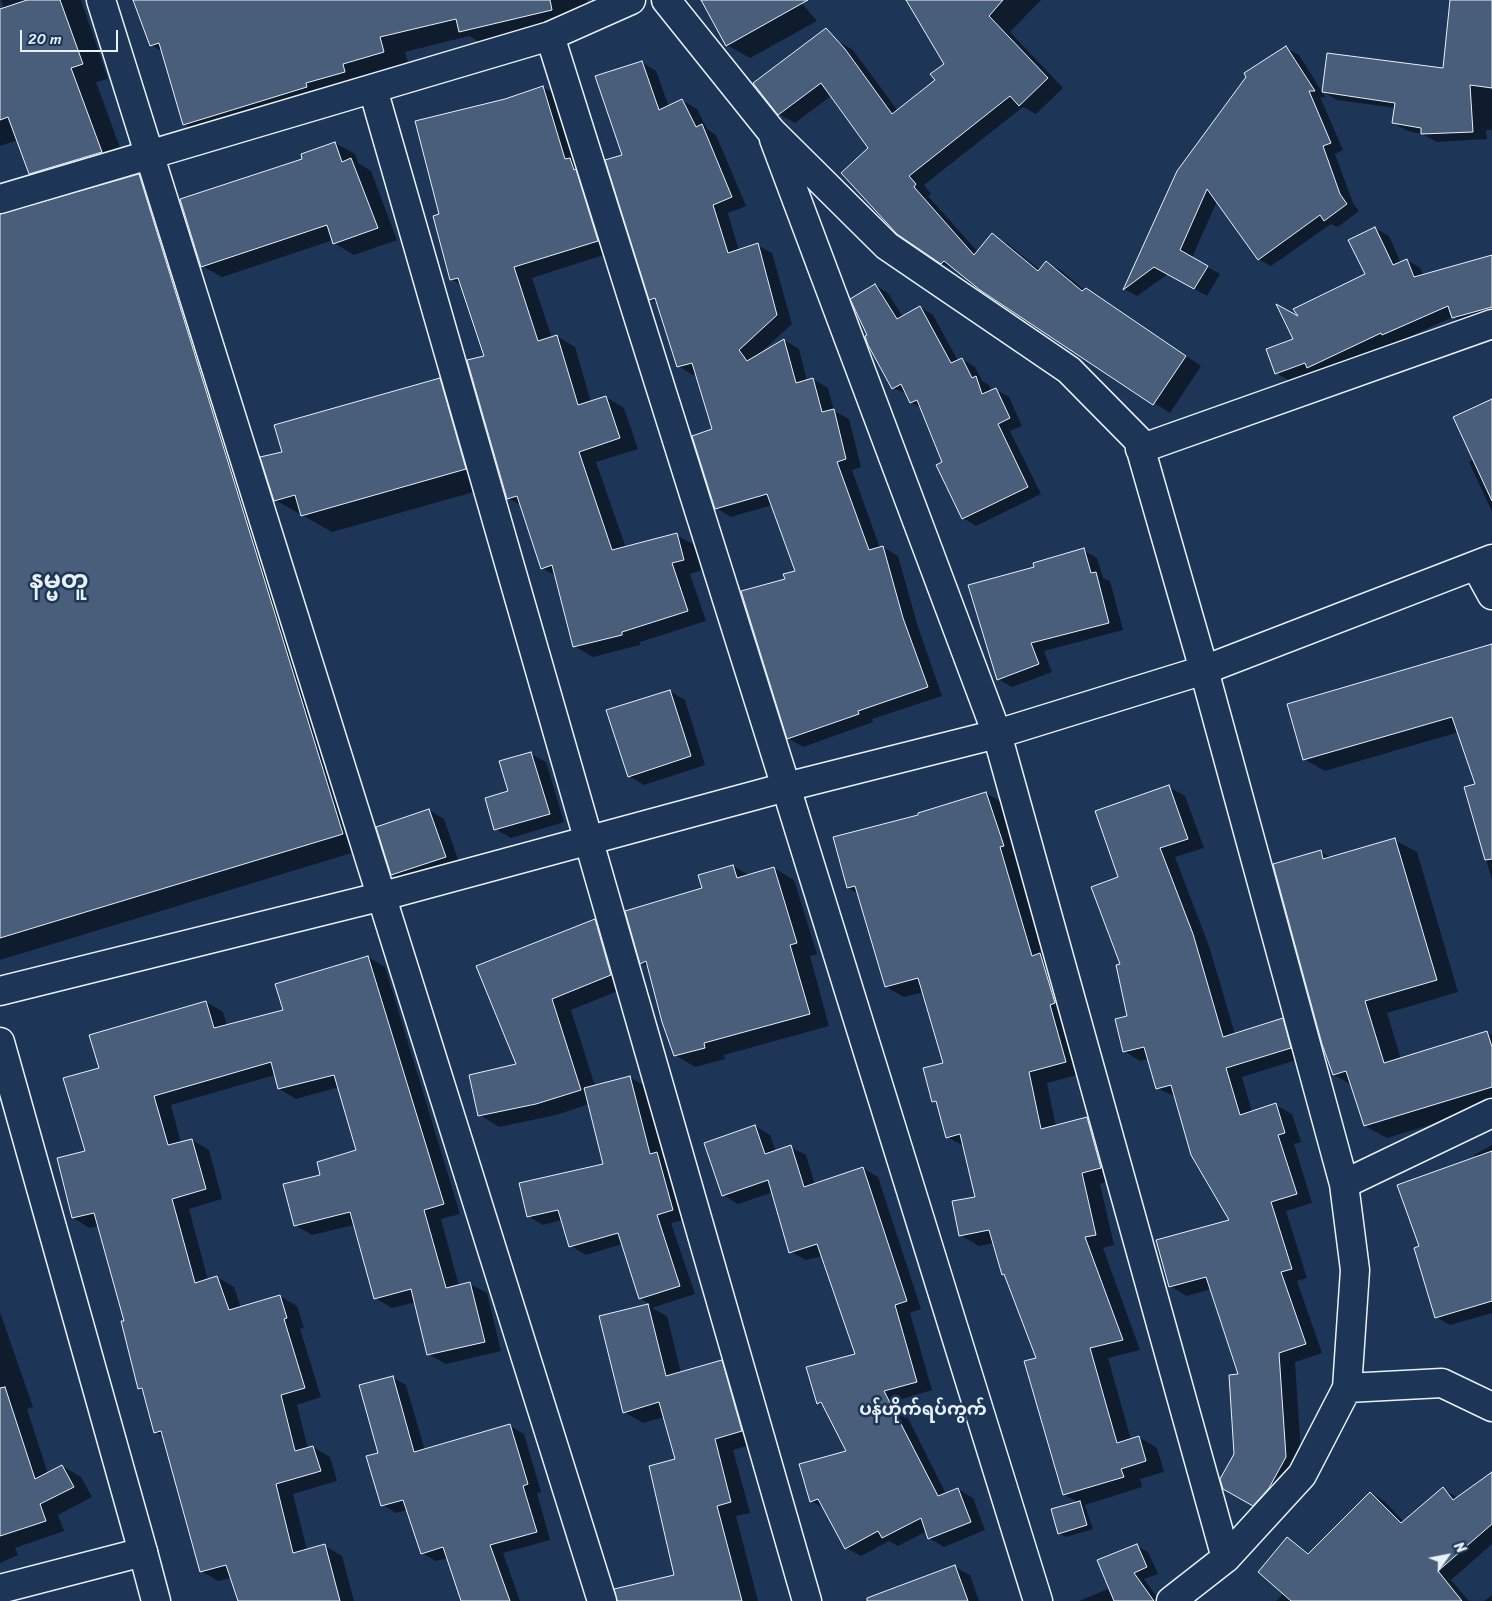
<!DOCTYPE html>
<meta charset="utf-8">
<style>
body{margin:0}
#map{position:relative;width:1492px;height:1601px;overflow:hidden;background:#1d3557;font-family:Sriracha,sans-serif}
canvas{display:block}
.north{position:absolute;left:1422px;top:1531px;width:50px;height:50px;-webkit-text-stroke:4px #1d3557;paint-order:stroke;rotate:57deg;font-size:14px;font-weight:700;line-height:20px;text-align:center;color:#e8f1f8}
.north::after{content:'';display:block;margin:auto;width:18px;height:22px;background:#e8f1f8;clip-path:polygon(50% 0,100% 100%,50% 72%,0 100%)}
.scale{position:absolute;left:20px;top:30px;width:98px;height:22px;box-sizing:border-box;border:2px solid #e8f1f8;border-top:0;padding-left:6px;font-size:15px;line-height:18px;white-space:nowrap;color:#e8f1f8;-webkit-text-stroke:4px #1d3557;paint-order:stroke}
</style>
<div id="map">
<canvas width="1492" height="1601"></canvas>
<div class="north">N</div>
<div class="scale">20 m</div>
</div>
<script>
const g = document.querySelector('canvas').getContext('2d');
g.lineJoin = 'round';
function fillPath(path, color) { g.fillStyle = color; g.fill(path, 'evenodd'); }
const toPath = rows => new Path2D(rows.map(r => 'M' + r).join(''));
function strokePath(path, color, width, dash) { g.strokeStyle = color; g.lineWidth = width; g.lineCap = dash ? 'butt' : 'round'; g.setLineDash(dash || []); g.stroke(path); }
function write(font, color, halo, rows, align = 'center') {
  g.font = font + ' Sriracha,"Noto Sans Myanmar",sans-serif'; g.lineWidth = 5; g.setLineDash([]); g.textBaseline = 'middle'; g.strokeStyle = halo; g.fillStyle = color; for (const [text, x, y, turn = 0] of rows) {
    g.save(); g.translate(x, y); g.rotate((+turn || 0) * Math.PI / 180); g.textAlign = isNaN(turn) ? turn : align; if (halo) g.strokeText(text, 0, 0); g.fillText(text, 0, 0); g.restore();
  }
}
const shadow = toPath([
 [1,0,81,0,108,79,96,82,127,167,56,188,30,173,18,140,0,146,0,92,27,82],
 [135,0,587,0,594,25,486,46,469,36,405,52,409,66,210,139,184,124,163,52,151,45],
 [702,0,799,0,817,21,750,58,727,45],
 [913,0,1041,0,1010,32,1063,88,1036,114,1023,107,924,185,931,194,928,196,978,252,992,235,1008,244,1040,270,1046,262,1062,271,1084,290,1102,299,1201,366,1170,413,980,289,958,271,941,263,870,148,831,96,795,123,779,114,755,84,838,41,853,50,898,111,937,80,946,64],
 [1449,0,1492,0,1492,130,1486,130,1487,139,1437,142,1422,134,1408,131,1393,123,1396,108,1337,100,1323,92,1444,70,1451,4],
 [1286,48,1299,55,1326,98,1320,97,1343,150,1335,154,1353,203,1359,211,1338,227,1331,224,1271,266,1258,259,1217,201,1192,258,1220,274,1207,296,1168,274,1137,296,1124,289,1179,172],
 [641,62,656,71,669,107,682,100,697,109,707,129,716,135,746,206,728,213,739,251,757,245,772,253,792,324,759,354,784,340,799,349,807,381,813,379,828,388,834,411,849,419,861,467,852,470,880,548,883,547,898,556,918,627,942,696,872,719,873,722,803,747,788,738,786,580,797,572,772,505,731,517,716,508,714,429,697,374,693,375,678,366,658,304,650,299,623,155],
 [543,87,562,98,616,251,532,278,552,338,557,336,575,347,591,402,606,397,624,408,638,449,596,462,626,548,676,535,695,545,702,570,690,574,706,621,640,642,640,645,593,657,574,646,556,576,542,568,522,506,508,498,485,357,461,285,451,279,441,215,505,100],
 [335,143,355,154,358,163,371,171,397,240,354,255,334,243,333,240,222,277,202,266,304,159],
 [139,175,165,190,368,848,0,960,0,215],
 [1375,228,1389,236,1401,263,1407,260,1420,268,1424,276,1492,256,1492,318,1467,325,1453,317,1322,376,1316,372,1290,381,1276,373,1295,340,1302,319,1367,275],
 [875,285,888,293,903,317,920,307,933,315,958,361,962,359,975,367,982,381,989,385,991,391,995,389,1009,397,1022,426,1010,431,1041,494,976,526,963,518,922,409,911,402,907,394,893,388,868,336],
 [439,379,469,396,495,486,332,532,275,500,284,452],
 [1492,400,1492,512,1469,462,1474,459],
 [1083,550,1097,558,1103,578,1110,581,1123,630,1044,651,1052,672,1012,687,998,679,1036,568],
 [1492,646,1492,880,1465,788,1477,785,1459,732,1325,771,1304,759],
 [670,691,685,700,705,765,644,785,629,776],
 [531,754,546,762,564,822,511,838,495,829,510,792],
 [1169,787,1185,796,1204,848,1175,857,1209,946,1235,1034,1283,1020,1299,1029,1306,1057,1242,1077,1252,1112,1276,1105,1292,1114,1301,1142,1294,1144,1312,1203,1286,1211,1307,1278,1297,1281,1322,1353,1295,1362,1302,1467,1259,1508,1239,1497,1235,1454,1240,1376,1211,1289,1187,1296,1170,1286,1230,1221,1176,1097,1157,1088,1149,1059,1140,1061,1124,1051,1128,1017,1122,965,1119,877],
 [986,793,1005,804,1084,1073,1047,1083,1056,1127,1087,1119,1106,1130,1119,1178,1100,1184,1114,1245,1103,1248,1140,1350,1108,1358,1131,1440,1139,1437,1157,1448,1164,1472,1140,1479,1142,1487,1085,1505,1093,1529,1066,1537,1059,1533,1078,1502,1064,1495,1037,1359,1006,1275,1003,1274,994,1243,979,1246,960,1235,976,1198,964,1146,947,1137,938,1104,933,1101,944,1063,924,992,904,997,886,987,859,894,848,888,920,816],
 [429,810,444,819,460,865,407,883,392,874],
 [1394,840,1417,852,1458,992,1387,1013,1401,1059,1487,1032,1492,1035,1492,1106,1387,1138,1365,1126,1352,1085,1334,1075,1321,852,1332,858],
 [733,866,749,875,774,868,794,880,817,954,810,956,829,1026,724,1055,725,1059,695,1067,675,1055,649,967,641,963,703,889],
 [595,920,614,931,630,986,571,1010,595,1086,629,1077,645,1086,663,1157,672,1162,688,1219,671,1223,695,1294,652,1308,667,1316,681,1373,721,1362,741,1373,761,1442,733,1450,750,1513,736,1516,758,1601,635,1601,676,1576,677,1460,664,1417,643,1423,624,1412,601,1316,651,1305,640,1298,622,1244,586,1255,571,1246,562,1220,543,1225,528,1216,605,1165,589,1104,556,1115,499,1127,480,1115,518,1065,478,966],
 [368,957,385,967,460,1214,441,1219,459,1286,470,1284,487,1293,501,1351,446,1364,428,1354,416,1302,392,1308,375,1298,354,1225,312,1235,295,1225,322,1175,358,1151,339,1087,296,1099,279,1089,275,1075,171,1105,181,1143,192,1140,209,1150,222,1199,189,1209,208,1280,217,1277,234,1287,241,1308,280,1296,297,1306,304,1328,300,1329,321,1397,297,1405,308,1449,313,1447,330,1457,337,1481,293,1494,307,1550,325,1546,342,1556,354,1601,239,1601,231,1578,218,1581,201,1571,164,1437,155,1432,144,1392,139,1388,125,1322,99,1226,90,1228,73,1218,100,1069,206,1002,223,1012,227,1026,285,1011],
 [755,1126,770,1135,776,1152,790,1147,806,1155,815,1185,863,1168,878,1177,921,1309,910,1313,932,1390,899,1400,946,1494,958,1489,973,1498,985,1530,944,1547,929,1538,927,1531,898,1546,889,1541,861,1556,846,1548,825,1509,811,1501,848,1452,825,1407,818,1403,856,1355,822,1256,806,1260,791,1252,773,1192,738,1204,723,1195],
 [1492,1145,1492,1313,1450,1325,1436,1317,1421,1247,1476,1158,1474,1155],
 [0,1312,33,1407,27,1409,48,1474,62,1466,81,1477,92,1497,58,1515,64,1531,15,1548,18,1555,0,1563],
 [392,1377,406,1385,425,1451,510,1426,524,1434,541,1492,537,1493,550,1540,503,1553,520,1601,463,1601,448,1558,436,1561,422,1553,407,1510,396,1513,383,1505,379,1453],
 [1492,1473,1492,1544,1451,1580,1469,1601,1276,1601,1284,1593,1288,1539,1310,1554,1371,1493,1385,1502,1404,1522,1443,1489,1458,1498],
 [1137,1546,1148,1552,1158,1574,1144,1579,1160,1601,1079,1601,1110,1588],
 [955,1567,970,1575,979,1601,900,1601],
 [1492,1595,1492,1601,1484,1601]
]);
const building = toPath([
 [27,0,60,0,83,64,71,68,102,152,29,174,8,117,0,120,0,9,27,0],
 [133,0,550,0,552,10,459,32,456,19,380,37,384,52,343,64,345,72,306,83,307,87,183,125,159,43,150,46,133,0],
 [701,0,808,0,726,46,701,0],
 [906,0,1003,0,989,16,1048,78,1019,106,1010,96,909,176,916,184,914,187,974,255,992,233,1038,271,1046,261,1082,291,1086,288,1186,356,1153,405,980,290,944,261,941,264,897,234,841,173,868,148,821,83,778,115,753,83,826,28,845,49,892,114,935,80,930,74,944,64,906,0],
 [1450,0,1492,0,1492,88,1470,85,1473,132,1421,134,1421,128,1392,123,1395,103,1322,92,1327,53,1443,68,1450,0],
 [1286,46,1315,91,1309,91,1331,143,1323,146,1340,194,1347,204,1324,221,1320,215,1258,260,1207,189,1180,250,1208,266,1194,289,1154,267,1123,290,1177,171,1246,77,1244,73,1286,46],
 [642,61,659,110,682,99,696,127,702,124,732,197,713,205,728,253,758,243,777,315,739,350,747,361,784,339,796,383,813,378,822,412,834,409,846,459,837,462,869,550,883,546,903,618,928,687,858,711,859,714,787,739,741,591,785,579,783,574,795,571,767,494,715,509,692,436,712,429,692,363,677,367,655,298,649,300,605,160,622,155,595,76,642,61],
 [543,86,565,159,570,158,574,170,576,169,598,241,514,267,538,341,557,335,578,405,606,396,620,438,579,452,612,550,677,533,684,560,672,563,688,611,622,632,622,635,573,647,552,565,541,569,517,496,507,499,467,360,484,356,458,278,450,280,433,216,439,214,415,121,505,99,543,86],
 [335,142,342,162,351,158,378,228,333,244,327,225,201,267,180,199,302,159,301,154,335,142],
 [139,174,343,834,0,938,0,214,139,174],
 [1375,227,1393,265,1407,259,1414,277,1492,255,1492,307,1452,318,1448,306,1382,335,1381,333,1307,368,1305,363,1275,374,1266,349,1293,339,1276,304,1298,316,1293,309,1365,274,1348,240,1375,227],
 [875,284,897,319,920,306,951,363,962,358,972,378,976,376,982,394,996,388,1010,418,998,424,1028,487,962,519,936,465,942,462,917,400,910,403,901,384,892,389,868,345,865,336,867,335,850,299,875,284],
 [440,378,466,469,301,516,295,495,274,501,260,457,282,452,274,425,440,378],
 [1492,399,1492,501,1453,417,1492,399],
 [1084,548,1091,573,1096,572,1109,623,1031,643,1039,664,997,680,968,585,1034,567,1033,563,1084,548],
 [1492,644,1492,859,1485,860,1464,787,1475,784,1452,717,1303,760,1287,704,1492,644],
 [670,690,691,756,628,777,606,710,670,690],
 [531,752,550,814,494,830,485,798,508,791,499,761,531,752],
 [1169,785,1188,839,1160,848,1193,934,1223,1037,1283,1018,1291,1048,1226,1068,1240,1115,1276,1103,1285,1133,1278,1135,1297,1194,1271,1202,1292,1269,1281,1272,1306,1344,1279,1353,1286,1457,1269,1488,1253,1506,1223,1489,1220,1479,1234,1454,1229,1375,1238,1374,1206,1277,1169,1287,1156,1240,1229,1220,1191,1155,1171,1085,1156,1089,1144,1047,1123,1052,1115,1019,1127,1016,1116,965,1120,964,1091,887,1118,877,1095,811,1169,785],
 [986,792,1004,846,1000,847,1032,956,1040,953,1055,1003,1050,1005,1066,1062,1029,1072,1041,1129,1087,1117,1101,1168,1082,1173,1096,1235,1085,1237,1123,1340,1090,1348,1117,1443,1139,1436,1146,1461,1121,1469,1124,1477,1063,1495,1024,1361,1036,1358,1004,1274,1002,1275,989,1230,959,1236,952,1201,975,1197,960,1134,946,1138,936,1101,932,1102,923,1068,943,1063,918,978,885,987,855,886,847,888,833,837,918,815,918,813,986,792],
 [429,809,446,857,391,875,376,827,429,809],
 [1395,838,1437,980,1365,1001,1384,1063,1487,1031,1492,1047,1492,1087,1364,1126,1346,1071,1333,1075,1322,1044,1273,864,1321,850,1323,859,1395,838],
 [733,865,737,878,774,867,797,943,790,945,810,1014,704,1043,705,1048,674,1056,662,1022,646,961,640,964,625,911,702,888,698,875,733,865],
 [595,919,611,975,552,999,581,1090,536,1104,478,1116,469,1075,516,1064,476,966,595,919],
 [368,956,444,1204,424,1210,446,1288,470,1282,485,1342,427,1355,411,1289,374,1299,350,1212,294,1226,283,1184,320,1175,317,1162,356,1150,334,1075,278,1089,271,1062,154,1096,168,1145,192,1139,206,1189,172,1199,195,1283,217,1276,229,1310,280,1295,287,1318,284,1319,305,1388,281,1395,295,1451,313,1446,321,1471,276,1484,293,1553,325,1544,340,1601,238,1601,226,1565,200,1572,161,1431,154,1433,142,1388,138,1389,121,1321,124,1321,94,1213,72,1218,57,1158,85,1151,63,1078,99,1068,89,1035,206,1001,214,1028,283,1010,275,984,368,956],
 [630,1076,650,1154,657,1152,673,1210,657,1215,680,1286,639,1299,618,1233,569,1247,558,1210,527,1217,519,1183,603,1164,584,1088,630,1076],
 [755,1125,765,1154,791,1145,804,1187,863,1167,907,1301,895,1305,917,1382,884,1391,938,1496,958,1488,971,1522,928,1539,921,1518,882,1538,878,1531,845,1549,818,1499,810,1502,799,1464,846,1451,821,1402,817,1404,806,1367,855,1354,817,1244,789,1253,768,1180,722,1196,704,1143,755,1125],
 [1492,1151,1492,1301,1435,1318,1414,1248,1419,1246,1397,1185,1492,1151],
 [648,1304,666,1376,722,1360,742,1431,715,1439,731,1502,717,1506,742,1601,617,1601,614,1589,674,1575,649,1466,675,1459,659,1402,623,1413,599,1316,648,1304],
 [393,1376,414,1452,510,1424,528,1484,523,1486,537,1532,490,1545,510,1601,461,1601,443,1547,421,1554,403,1500,381,1506,366,1456,378,1453,359,1385,393,1376],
 [5,1387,35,1479,62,1465,74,1487,40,1504,46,1521,0,1536,0,1388,5,1387],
 [1492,1472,1492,1524,1438,1571,1462,1601,1291,1601,1258,1572,1287,1537,1308,1554,1370,1492,1401,1523,1443,1487,1453,1500,1492,1472],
 [1080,1501,1087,1525,1058,1534,1051,1509,1080,1501],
 [1137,1544,1147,1567,1134,1573,1154,1601,1114,1601,1097,1560,1137,1544],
 [955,1565,968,1601,867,1601,867,1598,955,1565]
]);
const street = toPath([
 [101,0,602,1601],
 [666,0,771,131,887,246,1069,370,1138,440,1204,670,1344,1184,1355,1270,1347,1388,1302,1475,1226,1558,1171,1601],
 [550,36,786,787,1038,1601],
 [373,89,807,1601],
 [774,139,997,734,1226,1558],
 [0,199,550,36,631,0],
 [1140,449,1492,324],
 [1476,566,1492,595],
 [1344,1184,1492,1113],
 [1347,1388,1442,1383,1492,1407],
 [143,1552,156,1601]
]);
const secondary = toPath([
 [0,991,383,896,786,787,997,734,1204,670,1492,559],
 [0,1042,143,1552,0,1589]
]);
const quarterNames = [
 ["ပန်ဟိုက်ရပ်ကွက်",923,1410]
];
const townNames = [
 ["နမ္မတူ",59,582]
];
fillPath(shadow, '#0007');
fillPath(building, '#495e7a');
strokePath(building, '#e8f1f8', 1);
strokePath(street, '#e8f1f8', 31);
strokePath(secondary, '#e8f1f8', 31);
strokePath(street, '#1d3557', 28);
strokePath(secondary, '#1d3557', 28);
write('bold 18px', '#e8f1f8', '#1d3557', quarterNames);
write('bold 25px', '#e8f1f8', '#1d3557', townNames);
</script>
